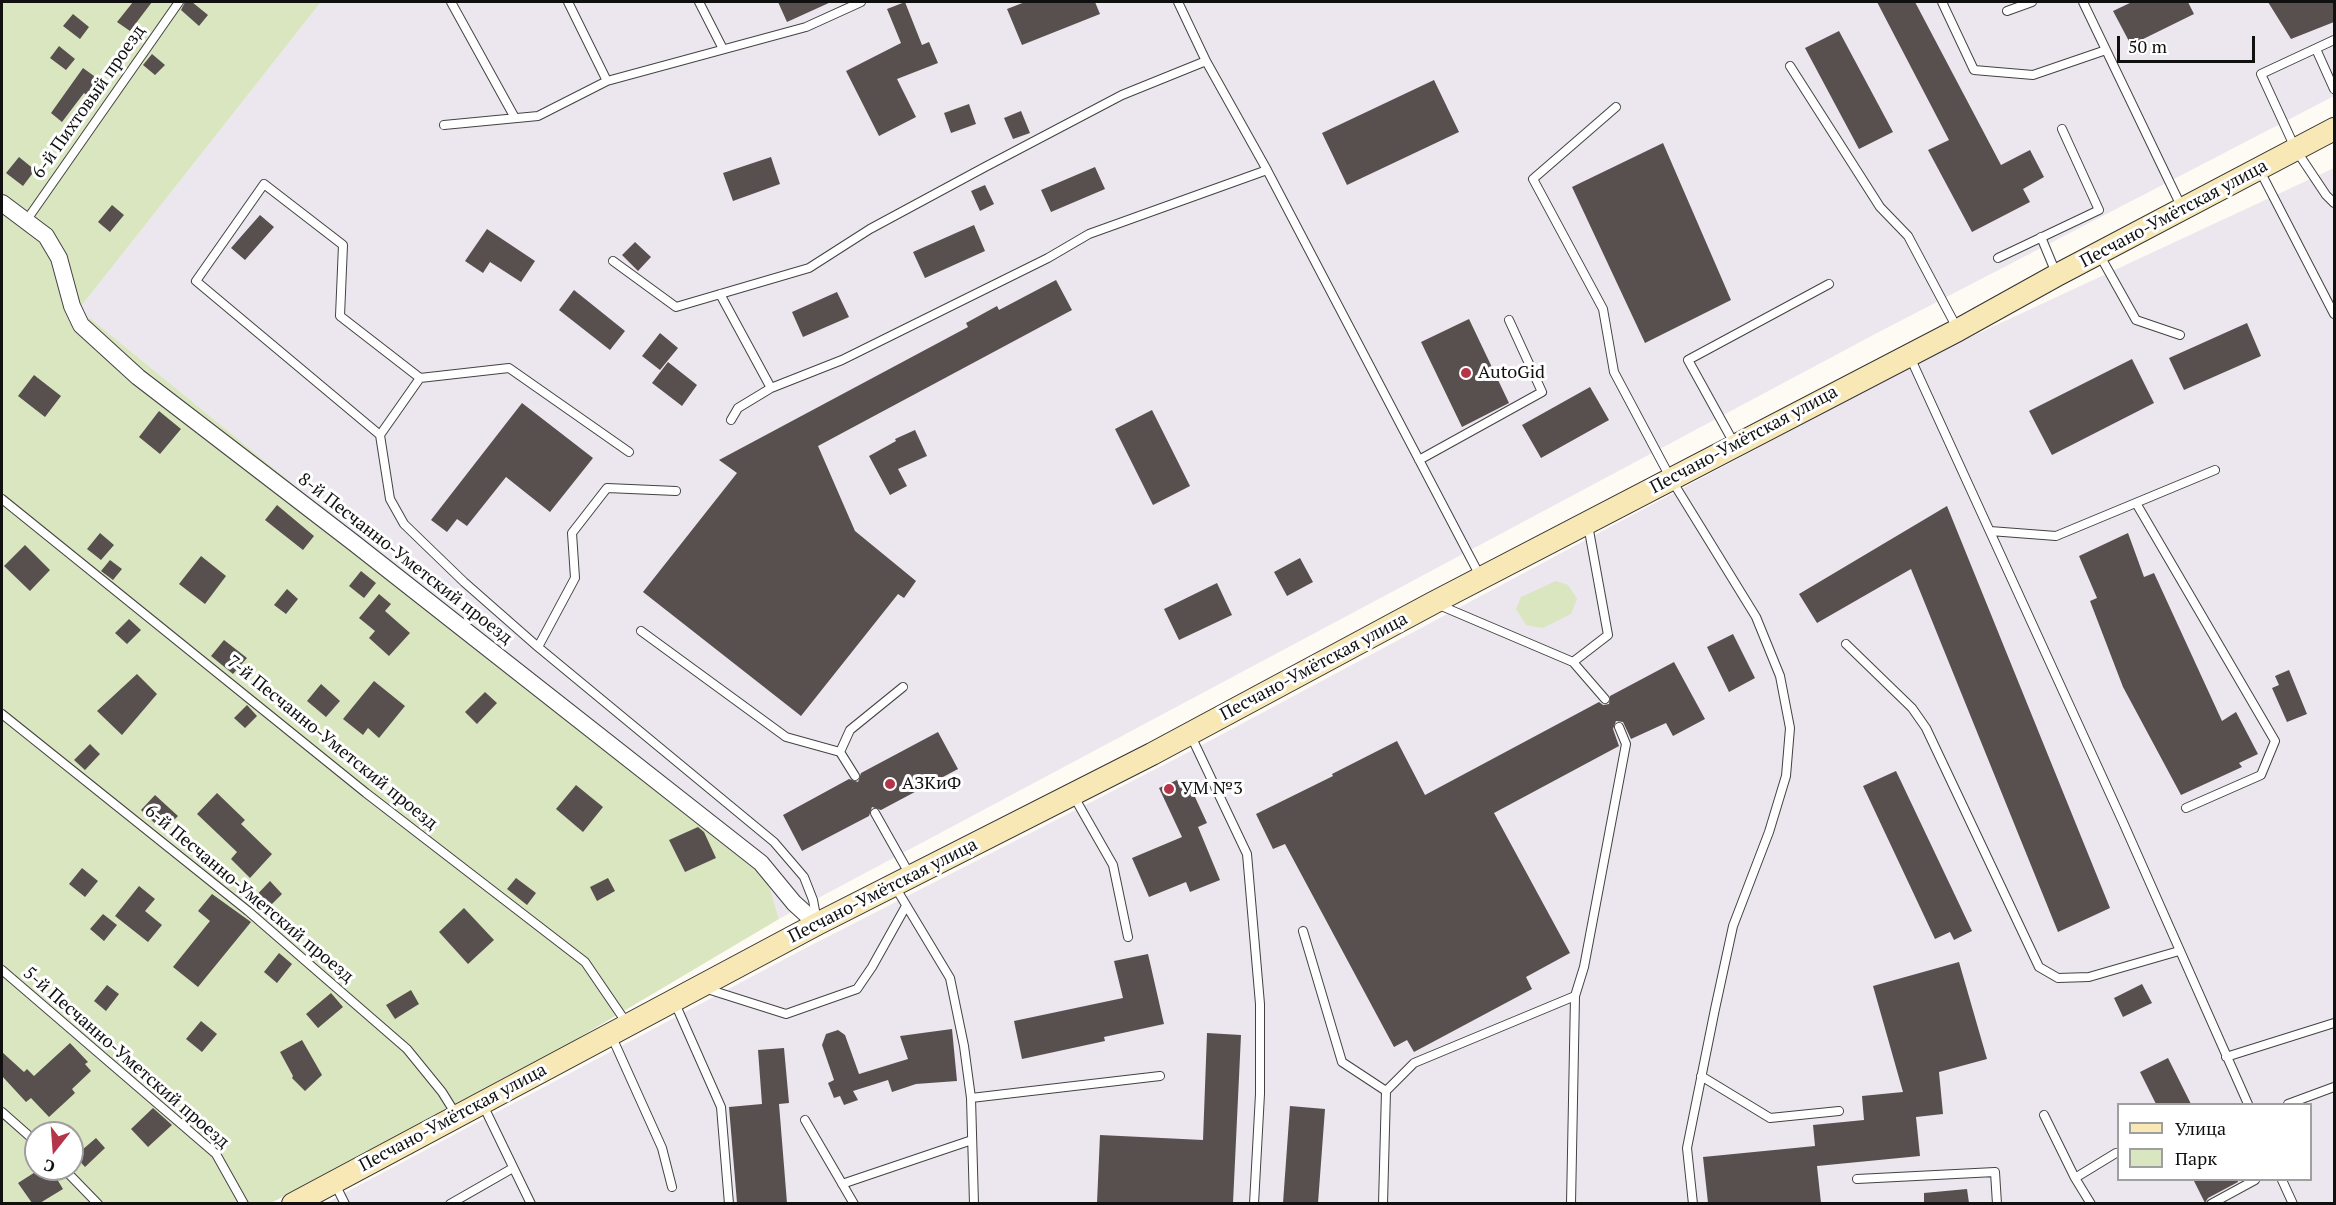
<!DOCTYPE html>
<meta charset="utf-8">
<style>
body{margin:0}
#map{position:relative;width:2336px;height:1205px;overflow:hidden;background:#fefbf5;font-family:"PT Serif",serif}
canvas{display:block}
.frame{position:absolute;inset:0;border:3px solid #101010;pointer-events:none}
.legend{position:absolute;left:2117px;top:1103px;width:195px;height:78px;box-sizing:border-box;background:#fff;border:2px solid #9f9f9f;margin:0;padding:8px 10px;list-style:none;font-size:18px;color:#101010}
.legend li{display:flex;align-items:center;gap:12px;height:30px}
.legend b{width:30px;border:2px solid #9f9f9f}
.north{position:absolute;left:24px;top:1121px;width:60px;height:60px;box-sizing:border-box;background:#fff;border:2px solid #9f9f9f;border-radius:50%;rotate:197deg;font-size:16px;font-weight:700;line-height:24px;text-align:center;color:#101010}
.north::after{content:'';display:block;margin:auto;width:21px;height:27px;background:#b4344a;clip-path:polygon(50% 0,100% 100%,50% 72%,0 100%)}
.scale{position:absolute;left:2117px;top:36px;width:138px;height:27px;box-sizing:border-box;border:3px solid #101010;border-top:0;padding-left:8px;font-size:18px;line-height:21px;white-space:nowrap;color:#101010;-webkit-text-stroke:4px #fff;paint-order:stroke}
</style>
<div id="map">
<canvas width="2336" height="1205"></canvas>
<div class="frame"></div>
<ul class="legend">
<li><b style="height:8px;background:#f8e8b6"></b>Улица</li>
<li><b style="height:16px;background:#d9e6c0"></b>Парк</li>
</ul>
<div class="north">С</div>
<div class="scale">50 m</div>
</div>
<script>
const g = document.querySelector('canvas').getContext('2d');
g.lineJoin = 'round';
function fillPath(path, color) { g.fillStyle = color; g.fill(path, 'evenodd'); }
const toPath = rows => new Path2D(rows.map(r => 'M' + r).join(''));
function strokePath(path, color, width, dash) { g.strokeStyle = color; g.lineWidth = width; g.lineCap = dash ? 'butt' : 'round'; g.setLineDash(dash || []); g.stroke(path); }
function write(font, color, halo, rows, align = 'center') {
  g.font = font + ' "PT Serif",serif'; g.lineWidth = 6; g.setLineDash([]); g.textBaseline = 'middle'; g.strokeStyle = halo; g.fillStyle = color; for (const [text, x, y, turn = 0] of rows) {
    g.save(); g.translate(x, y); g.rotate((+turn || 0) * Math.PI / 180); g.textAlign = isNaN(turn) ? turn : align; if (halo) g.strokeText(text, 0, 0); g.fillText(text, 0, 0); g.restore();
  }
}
const industrial = toPath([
 [321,2,2334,2,2334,96,1877,333,779,919,760,855,365,543,79,309],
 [2334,168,2334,1203,324,1204,800,951,1185,754,1934,354],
 [2118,1104,2310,1104,2310,1180,2118,1180]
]);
const green = toPath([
 [2,2,321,2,79,309,365,543,760,855,779,919,521,1072,271,1203,2,1204],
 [36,1133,72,1133,72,1169,36,1169],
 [1556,581,1568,585,1577,599,1571,614,1543,628,1526,625,1516,609,1521,597]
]);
const building = toPath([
 [133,2,152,2,130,31,117,22],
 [185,2,192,2,208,15,199,26,181,10],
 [778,2,831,2,787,22],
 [905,2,922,45,929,42,938,63,897,79,916,117,879,136,846,71,901,43,887,9],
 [1025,2,1095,2,1100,14,1022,45,1007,9],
 [1877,2,1915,2,2001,165,2030,150,2044,177,2023,189,2030,202,1972,232,1928,150,1949,140],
 [2132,2,2188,2,2194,14,2131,45,2113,11],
 [2268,2,2334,2,2334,22,2291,39],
 [73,14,89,27,80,39,63,26],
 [1839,31,1893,132,1859,149,1805,48],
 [59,46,75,59,66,70,50,58],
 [152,54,165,65,155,75,143,65],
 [83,68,105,84,93,100,84,93,62,122,51,113],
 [1434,80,1459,132,1347,185,1322,133],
 [969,104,976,124,951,133,944,113],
 [1021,111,1030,133,1013,139,1004,118],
 [1663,143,1731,300,1645,343,1572,187],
 [19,157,35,170,23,186,6,173],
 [771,157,780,184,733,201,723,173],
 [1095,167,1105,189,1051,212,1041,190],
 [985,185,994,204,980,211,971,191],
 [112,205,124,215,110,232,98,222],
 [260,215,274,227,245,260,231,248],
 [974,225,985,251,925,278,913,252],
 [487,229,535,261,521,282,490,262,483,273,465,261],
 [635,242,651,257,638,271,622,255],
 [1056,280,1072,310,818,446,855,531,916,581,904,598,898,594,801,716,643,592,737,473,719,460,968,327,966,323,997,306,999,310],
 [574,290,625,331,610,350,559,310],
 [837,292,849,317,803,337,792,312],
 [1469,319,1509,403,1462,427,1421,342],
 [2247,323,2261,356,2184,390,2169,358],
 [660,333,678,348,660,370,642,356],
 [2132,359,2154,403,2052,455,2029,411],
 [668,362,697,385,682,406,652,383],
 [34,375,61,396,45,417,18,396],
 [1590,387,1609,420,1541,458,1522,425],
 [522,403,593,458,550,512,506,477,467,526,457,519,447,532,431,520],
 [1152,410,1190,486,1153,505,1115,429],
 [159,411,181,429,160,454,139,437],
 [915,430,927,456,898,469,907,486,890,495,869,456,896,441,895,439],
 [277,505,314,536,303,550,265,520],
 [1947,506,2110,908,2058,932,1911,569,1817,623,1799,594],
 [100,533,114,545,101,560,87,549],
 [2128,533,2144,577,2154,573,2222,721,2236,712,2258,754,2239,763,2242,767,2181,795,2123,687,2090,601,2097,598,2079,556],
 [25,545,50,570,30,591,4,566],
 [201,556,226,576,205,604,179,584],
 [1300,558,1313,582,1287,596,1274,572],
 [110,560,122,569,113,580,101,571],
 [361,571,376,583,364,598,349,586],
 [1217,583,1232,615,1179,640,1164,609],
 [287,589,298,599,286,614,274,605],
 [379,594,391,604,385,611,410,633,389,656,369,638,375,631,359,618],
 [129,619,141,630,127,644,115,633],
 [1733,634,1755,678,1729,692,1707,647],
 [224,640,247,658,233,674,211,656],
 [1674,662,1705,719,1673,736,1666,723,1631,739,1623,722,1616,721,1613,729,1619,746,1494,813,1570,953,1526,977,1532,989,1414,1052,1407,1040,1394,1047,1285,844,1273,849,1256,814,1333,776,1332,774,1397,741,1425,795,1599,702,1603,705,1609,704,1610,696],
 [2289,670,2307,714,2287,722,2272,688,2279,685,2275,676],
 [137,674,157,694,122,735,97,711],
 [374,681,405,706,379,738,368,728,363,735,343,719],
 [321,684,340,701,326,717,307,701],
 [485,692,497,703,477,724,465,712],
 [247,705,257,716,245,728,234,718],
 [938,732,958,769,881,810,872,807,869,816,802,851,783,815,849,779,858,782,861,773],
 [90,744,100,754,85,770,74,760],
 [1896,771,1972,931,1954,940,1950,932,1935,939,1863,786],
 [1177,780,1180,788,1189,784,1207,823,1198,827,1220,880,1190,892,1186,882,1149,897,1132,858,1182,837,1159,788],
 [576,785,603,807,583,832,556,809],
 [217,793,245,820,241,824,272,854,250,878,231,859,237,852,197,814],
 [155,795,178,816,163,831,141,810],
 [698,827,704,832,716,858,685,872,669,840],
 [82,868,98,881,85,897,69,884],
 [516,878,536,893,527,905,507,889],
 [608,878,615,891,597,901,590,887],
 [270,881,282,894,263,913,249,903],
 [139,886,155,899,145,911,162,925,148,942,115,916],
 [212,894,251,922,198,987,173,967,210,921,198,911],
 [464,908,494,940,468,964,439,932],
 [103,914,117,925,104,941,90,929],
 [279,953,292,964,277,983,264,972],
 [1148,954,1164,1024,1104,1037,1105,1041,1022,1059,1014,1021,1123,998,1114,961],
 [1959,962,1987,1059,1939,1072,1943,1114,1916,1117,1920,1156,1817,1166,1821,1203,1708,1203,1703,1157,1815,1146,1813,1125,1864,1120,1862,1096,1903,1092,1873,986],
 [2142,984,2152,1003,2123,1017,2114,998],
 [107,985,119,994,106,1011,94,1001],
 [411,990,419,1004,395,1019,386,1005],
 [331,993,343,1007,318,1028,306,1014],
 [201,1021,217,1034,202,1052,186,1039],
 [952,1029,957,1081,916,1084,892,1092,888,1080,853,1091,858,1100,844,1105,840,1096,834,1098,828,1083,834,1080,822,1045,826,1034,838,1030,845,1035,859,1074,908,1059,900,1036],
 [1207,1033,1241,1035,1233,1203,1097,1203,1100,1135,1203,1140],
 [302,1040,322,1075,305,1091,292,1078,293,1076,280,1052],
 [70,1043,88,1062,85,1064,91,1071,72,1089,75,1093,49,1117,31,1098,26,1102,2,1076,2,1052,24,1072,27,1069,34,1076],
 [784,1048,789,1103,779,1104,787,1203,737,1203,729,1107,762,1104,758,1050],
 [2168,1058,2191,1104,2156,1104,2140,1072],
 [1290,1106,1325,1109,1318,1203,1283,1203],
 [153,1108,172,1125,148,1147,131,1129],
 [96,1138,105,1148,85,1167,75,1156],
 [40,1169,51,1169,63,1189,40,1203,32,1203,18,1183],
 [2193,1179,2237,1179,2238,1182,2208,1198,2205,1203],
 [1967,1189,1969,1203,1924,1203,1924,1193]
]);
const service = toPath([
 [451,2,515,118],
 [568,2,607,81],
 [699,2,723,49],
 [1942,2,1974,70,2033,75,2106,50],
 [2083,2,2182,208],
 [2007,11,2032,2],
 [2334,40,2261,74,2296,150,2326,195,2334,203],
 [2316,49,2334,89],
 [1790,66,1880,207,1908,236,1957,328],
 [1616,107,1533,179,1603,309,1614,372,1671,479,1756,617,1780,676,1790,728,1786,776,1769,832,1733,926,1715,1009,1687,1148,1693,1204],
 [444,125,538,116,607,81,806,27,861,2],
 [2259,169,2334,314],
 [1267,170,1480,576],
 [26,221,179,2],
 [2041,237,2056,273],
 [2099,254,2136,320,2180,335],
 [1998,258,2099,210,2062,129],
 [613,261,676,307,809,268,870,229,985,167,1122,95,1206,61,1178,2],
 [720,294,771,388,738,408,731,420],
 [1910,357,2122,820,2248,1104],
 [420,378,340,316,343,245,264,184,196,281,380,435,390,499,404,524,464,582,538,647,774,842,804,877,813,900,817,922],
 [771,388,842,360,1048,258,1089,234,1267,170,1206,61],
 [380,435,420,378,509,368,629,452],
 [1735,445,1688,360,1829,284],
 [1419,460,1542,392,1509,320],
 [2,499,366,793,585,962,628,1025],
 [2136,503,2275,741,2261,775,2186,808],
 [1990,531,2056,536,2215,470],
 [1439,605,1573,662,1608,635,1588,525],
 [641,631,786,737,840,752,855,776],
 [1846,644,1912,708,1926,728,2039,967,2058,978,2089,977,2179,951],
 [538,647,575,578,572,533,607,488,676,491],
 [1573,662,1605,699],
 [2,714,248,911,407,1049,442,1092,457,1116],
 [1190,734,1247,854,1260,1004,1260,1094,1254,1204],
 [840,752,850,730,903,687],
 [1073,795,1113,865,1128,937],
 [875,813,910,875],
 [894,885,950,978,964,1046,971,1098,974,1204],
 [1303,931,1342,1062,1386,1091],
 [2,970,216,1154,244,1204],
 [704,988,786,1014,857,989,872,967,906,906],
 [674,1001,721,1107,729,1204],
 [611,1035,662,1148,672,1187],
 [2226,1057,2334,1023],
 [1701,1076,1770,1118,1839,1111],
 [971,1098,1160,1076],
 [482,1103,531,1204],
 [2288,1104,2334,1087],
 [2,1112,36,1142],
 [2044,1115,2075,1178],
 [805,1120,854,1204],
 [64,1169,98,1204],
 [1857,1179,1995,1172,1997,1204],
 [2282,1180,2293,1204],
 [334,1182,345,1204],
 [842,1184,972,1140],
 [450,1204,513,1168],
 [1383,1204,1386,1091,1414,1063,1575,996,1584,967,1626,744,1619,727],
 [1571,1204,1575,996],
 [2091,1204,2075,1178,2116,1153],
 [2211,1204,2255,1180]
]);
const minor = toPath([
 [2,203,46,236,59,258,72,306,81,325,138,377,354,543,761,863,794,903,817,924]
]);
const secondary = toPath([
 [293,1204,817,924,1152,754,1433,603,1958,330,2057,275,2334,129]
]);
const markers = [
 [1466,373,6,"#b4344a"],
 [890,784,6,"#b4344a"],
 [1169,789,6,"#b4344a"]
];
const streetNames = [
 ["6-й Пихтовый проезд",89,102,-55],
 ["Песчано-Умётская улица",2174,214,-28],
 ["Песчано-Умётская улица",1744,440,-28],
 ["8-й Песчанно-Уметский проезд",405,559,38],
 ["Песчано-Умётская улица",1314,667,-28],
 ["7-й Песчанно-Уметский проезд",332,743,39],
 ["Песчано-Умётская улица",883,891,-27],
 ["6-й Песчанно-Уметский проезд",249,894,40],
 ["5-й Песчанно-Уметский проезд",126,1058,41],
 ["Песчано-Умётская улица",453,1118,-28]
];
const poiNames = [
 ["AutoGid",1478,373],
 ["АЗКиФ",902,784],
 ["УМ №3",1181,789]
];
fillPath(industrial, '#ece6ee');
fillPath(green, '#d9e6c0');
fillPath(building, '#58504e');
strokePath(service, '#434343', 10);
strokePath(minor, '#434343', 18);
strokePath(secondary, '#323232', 24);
strokePath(service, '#fff', 8);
strokePath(minor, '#fff', 16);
strokePath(secondary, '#f8e8b6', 22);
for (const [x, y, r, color] of markers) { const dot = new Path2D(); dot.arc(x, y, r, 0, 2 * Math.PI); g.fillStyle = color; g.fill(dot); strokePath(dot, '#fff', 2); }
write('18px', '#101010', '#fff', streetNames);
write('18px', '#101010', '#fff', poiNames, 'left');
</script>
